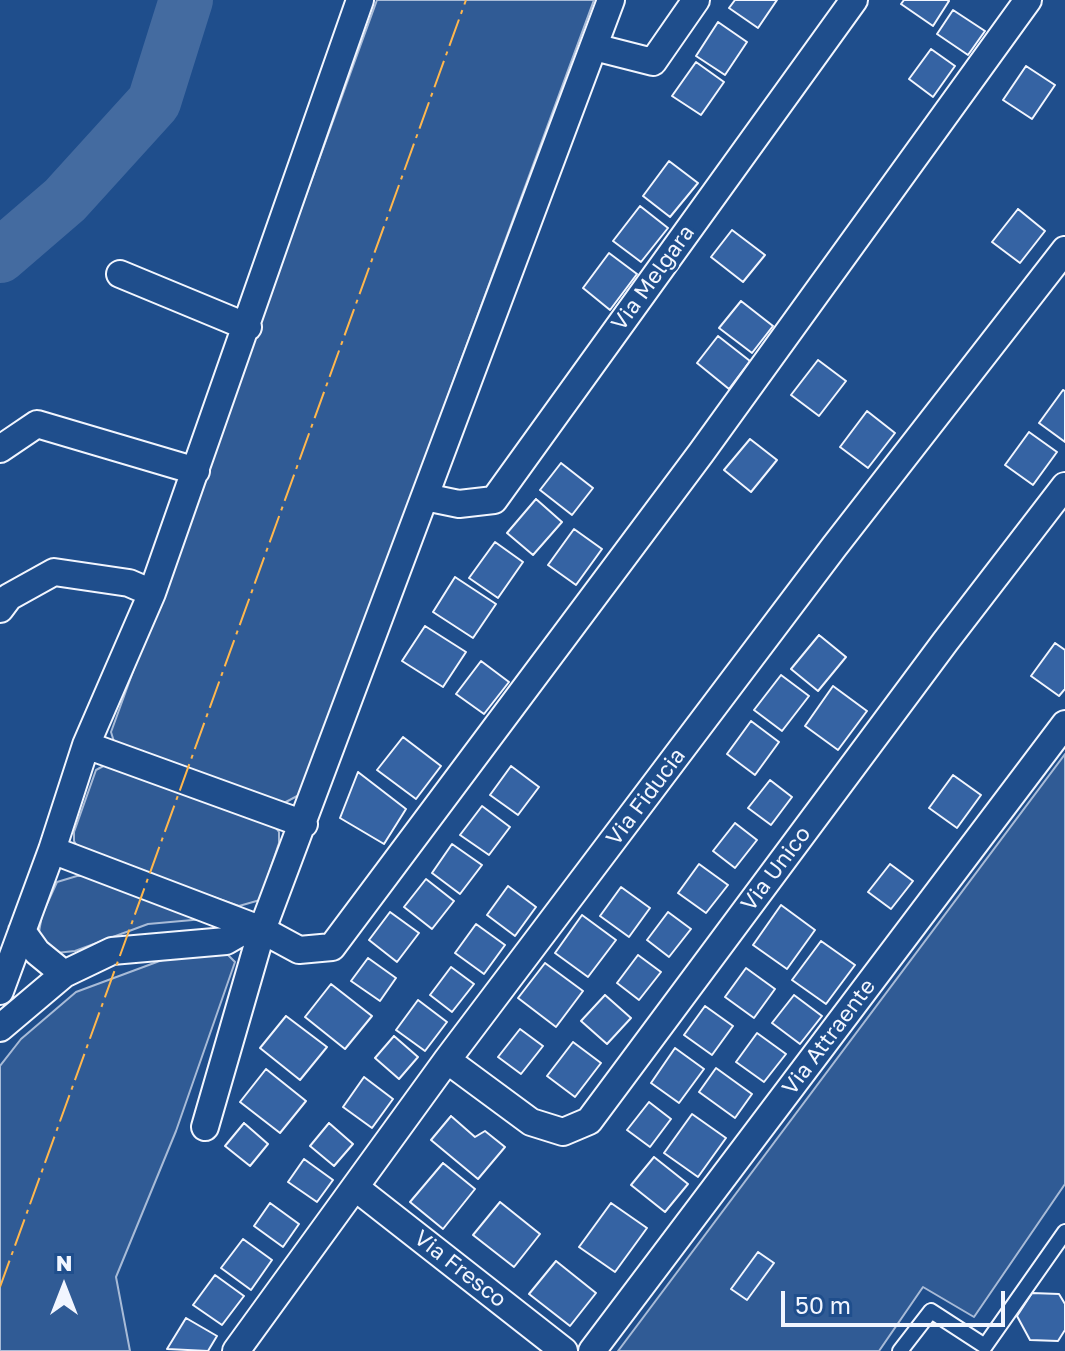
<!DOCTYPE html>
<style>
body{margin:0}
#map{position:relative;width:1065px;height:1351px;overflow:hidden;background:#1f4e8c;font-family:"Golos Text",sans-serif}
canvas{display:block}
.north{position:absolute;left:24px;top:1247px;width:80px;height:80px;-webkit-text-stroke:6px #1f4e8c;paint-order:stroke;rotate:0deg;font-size:22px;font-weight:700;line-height:32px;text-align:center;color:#f2f6ff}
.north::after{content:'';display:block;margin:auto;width:28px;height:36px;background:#f2f6ff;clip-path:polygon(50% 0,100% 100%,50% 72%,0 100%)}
.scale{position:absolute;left:781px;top:1291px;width:224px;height:36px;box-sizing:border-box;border:4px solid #f2f6ff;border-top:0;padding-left:10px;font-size:24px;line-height:28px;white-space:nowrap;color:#f2f6ff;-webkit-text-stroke:6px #1f4e8c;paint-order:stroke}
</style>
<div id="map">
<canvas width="1065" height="1351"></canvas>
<div class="north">N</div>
<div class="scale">50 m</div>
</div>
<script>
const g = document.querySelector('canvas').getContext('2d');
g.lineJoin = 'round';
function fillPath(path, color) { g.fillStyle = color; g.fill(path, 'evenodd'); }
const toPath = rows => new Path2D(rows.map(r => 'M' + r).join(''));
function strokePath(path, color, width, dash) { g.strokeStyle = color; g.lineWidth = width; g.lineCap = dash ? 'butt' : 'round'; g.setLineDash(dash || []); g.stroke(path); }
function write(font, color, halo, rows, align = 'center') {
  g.font = font + ' "Golos Text",sans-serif'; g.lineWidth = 6; g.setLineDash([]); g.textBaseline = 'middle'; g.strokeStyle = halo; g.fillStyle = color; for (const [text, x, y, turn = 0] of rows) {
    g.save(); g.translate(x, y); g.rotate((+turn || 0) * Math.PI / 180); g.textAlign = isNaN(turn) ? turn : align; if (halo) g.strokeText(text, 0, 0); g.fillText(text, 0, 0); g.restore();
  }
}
const built = toPath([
 [377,0,594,0,301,794,282,804,115,745,111,732,377,0],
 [1065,754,1065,1184,974,1317,923,1287,879,1351,618,1351,1065,754],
 [109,763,272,823,279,832,279,843,260,900,239,906,79,850,74,841,74,832,96,770,109,763],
 [77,876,95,876,215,918,148,924,75,951,56,953,42,943,39,932,42,915,57,882,77,876],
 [224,951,235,962,176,1131,116,1277,130,1351,0,1351,0,1066,21,1039,76,992,173,956,224,951]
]);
const river = toPath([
 [0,256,65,200,154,102,186,0]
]);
const building = toPath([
 [735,0,777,0,758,28,729,8,735,0],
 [904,0,947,0,949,1,933,26,901,4,904,0],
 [953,10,985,31,968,55,937,34,953,10],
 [718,22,747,42,725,75,696,56,718,22],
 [931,49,955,66,933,97,909,79,931,49],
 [696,62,724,82,701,115,672,96,696,62],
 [1026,66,1055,85,1032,119,1003,100,1026,66],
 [669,161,698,183,670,217,643,196,669,161],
 [640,206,668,228,641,262,613,241,640,206],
 [1018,209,1045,231,1020,263,992,242,1018,209],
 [732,230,765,255,743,282,711,257,732,230],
 [609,253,637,274,610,310,583,288,609,253],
 [741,301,773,326,752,353,719,328,741,301],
 [718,336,750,361,729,389,697,363,718,336],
 [818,360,846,381,819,416,791,395,818,360],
 [1063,390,1065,391,1065,442,1039,423,1063,390],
 [867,411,895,433,868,468,840,447,867,411],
 [1029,432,1057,452,1033,485,1005,465,1029,432],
 [750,439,777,460,751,492,724,470,750,439],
 [561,463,593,488,572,515,540,490,561,463],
 [536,499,562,522,533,555,507,533,536,499],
 [574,529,602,549,576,585,548,565,574,529],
 [495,542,523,562,498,598,469,578,495,542],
 [455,577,496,604,473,638,433,612,455,577],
 [425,626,466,652,443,687,402,661,425,626],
 [819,635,846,657,818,691,791,669,819,635],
 [1055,643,1065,650,1065,689,1059,696,1031,676,1055,643],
 [481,661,509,682,484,714,456,694,481,661],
 [781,675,809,696,782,731,754,710,781,675],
 [833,686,867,711,838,750,805,726,833,686],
 [751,721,779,742,755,775,727,754,751,721],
 [403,737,441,766,416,799,377,770,403,737],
 [511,766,539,787,518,815,490,795,511,766],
 [358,772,406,809,384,844,340,818,358,772],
 [953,775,981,795,957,828,929,808,953,775],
 [770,780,792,797,771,825,748,808,770,780],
 [482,806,510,827,489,855,460,835,482,806],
 [735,823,757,840,735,868,713,851,735,823],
 [452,844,482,865,460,894,432,873,452,844],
 [699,864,728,885,706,913,678,893,699,864],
 [890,864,913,881,891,909,868,892,890,864],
 [426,879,454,901,432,929,404,907,426,879],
 [508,886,536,907,515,936,487,915,508,886],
 [621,887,650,908,629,937,600,916,621,887],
 [781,905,815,930,787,969,753,945,781,905],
 [390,912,419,933,397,962,369,940,390,912],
 [668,912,691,929,669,957,647,940,668,912],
 [582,915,616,940,588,977,555,953,582,915],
 [476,924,505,945,484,974,455,953,476,924],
 [821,941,855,965,826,1004,792,980,821,941],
 [638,955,661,972,639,1000,617,983,638,955],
 [368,958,396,978,380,1001,351,981,368,958],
 [545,963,583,991,556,1027,518,998,545,963],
 [451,967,474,984,452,1012,430,995,451,967],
 [746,968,775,989,754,1018,725,997,746,968],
 [331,984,372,1016,345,1049,305,1017,331,984],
 [605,995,631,1018,607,1044,581,1021,605,995],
 [794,995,822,1016,800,1044,772,1023,794,995],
 [418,1000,447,1022,425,1051,396,1030,418,1000],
 [705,1006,733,1026,712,1055,684,1035,705,1006],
 [286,1016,327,1047,300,1080,260,1048,286,1016],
 [520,1029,543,1046,521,1074,498,1057,520,1029],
 [757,1033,786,1054,764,1082,736,1062,757,1033],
 [394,1036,418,1057,399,1079,375,1058,394,1036],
 [573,1042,601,1063,575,1097,547,1076,573,1042],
 [675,1048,704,1069,679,1103,651,1083,675,1048],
 [716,1068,752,1094,735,1118,699,1092,716,1068],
 [266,1069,306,1101,280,1133,240,1102,266,1069],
 [364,1077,393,1099,372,1128,343,1107,364,1077],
 [649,1102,671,1119,650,1147,627,1130,649,1102],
 [692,1114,726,1138,698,1177,664,1153,692,1114],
 [451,1116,475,1137,485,1131,505,1147,478,1179,431,1140,451,1116],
 [244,1123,268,1144,250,1166,225,1146,244,1123],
 [329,1123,353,1144,334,1166,310,1146,329,1123],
 [654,1157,688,1184,665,1212,631,1185,654,1157],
 [304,1159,333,1180,317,1202,288,1182,304,1159],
 [443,1163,475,1189,443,1229,410,1202,443,1163],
 [500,1202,540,1234,514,1267,473,1235,500,1202],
 [270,1203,299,1224,283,1247,254,1226,270,1203],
 [611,1203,647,1228,615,1272,579,1247,611,1203],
 [243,1239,272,1260,251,1290,221,1268,243,1239],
 [758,1252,774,1263,747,1300,731,1289,758,1252],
 [556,1261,596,1293,570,1326,529,1294,556,1261],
 [215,1275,244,1296,222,1325,193,1305,215,1275],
 [1032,1293,1059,1294,1065,1304,1065,1330,1058,1341,1030,1340,1017,1316,1032,1293],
 [186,1318,217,1336,208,1351,167,1349,186,1318]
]);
const lane = toPath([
 [900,1351,931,1311,985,1346,1065,1232]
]);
const street = toPath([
 [594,47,653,62,696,0],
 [120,274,248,327],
 [0,449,37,424,196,471],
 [425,497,459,504,494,500,854,0],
 [0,609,9,597,54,572,129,583,152,593],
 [86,745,304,824],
 [52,850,262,930,299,950,332,947,701,453,1028,0],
 [22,931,37,952,64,974],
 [0,991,52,850,86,745,152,593,360,0],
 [0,1028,64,974,112,951,226,941,252,926],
 [447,1060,531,1122,563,1132,589,1121,945,642,1065,486],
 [205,1127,262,930,611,0],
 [356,1188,564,1351],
 [236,1351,447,1060,834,547,1065,250],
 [592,1351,1065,724]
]);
const power = toPath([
 [0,1287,466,0]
]);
const streetNames = [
 ["Via Melgara",653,278,-54],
 ["Via Fiducia",646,797,-53],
 ["Via Unico",776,869,-53],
 ["Via Attraente",829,1037,-53],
 ["Via Fresco",460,1269,38]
];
fillPath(built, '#305b95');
strokePath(built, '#a8bbd7', 2);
strokePath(river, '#446ba0', 54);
fillPath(building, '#3563a3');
strokePath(building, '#f2f6ff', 2);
strokePath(lane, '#f2f6ff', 18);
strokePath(street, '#f2f6ff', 30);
strokePath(lane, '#1f4e8c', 14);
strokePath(street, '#1f4e8c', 26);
strokePath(power, '#ffb74d', 2, [28, 6, 4, 6]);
write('22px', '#f2f6ff', '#1f4e8c', streetNames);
</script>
